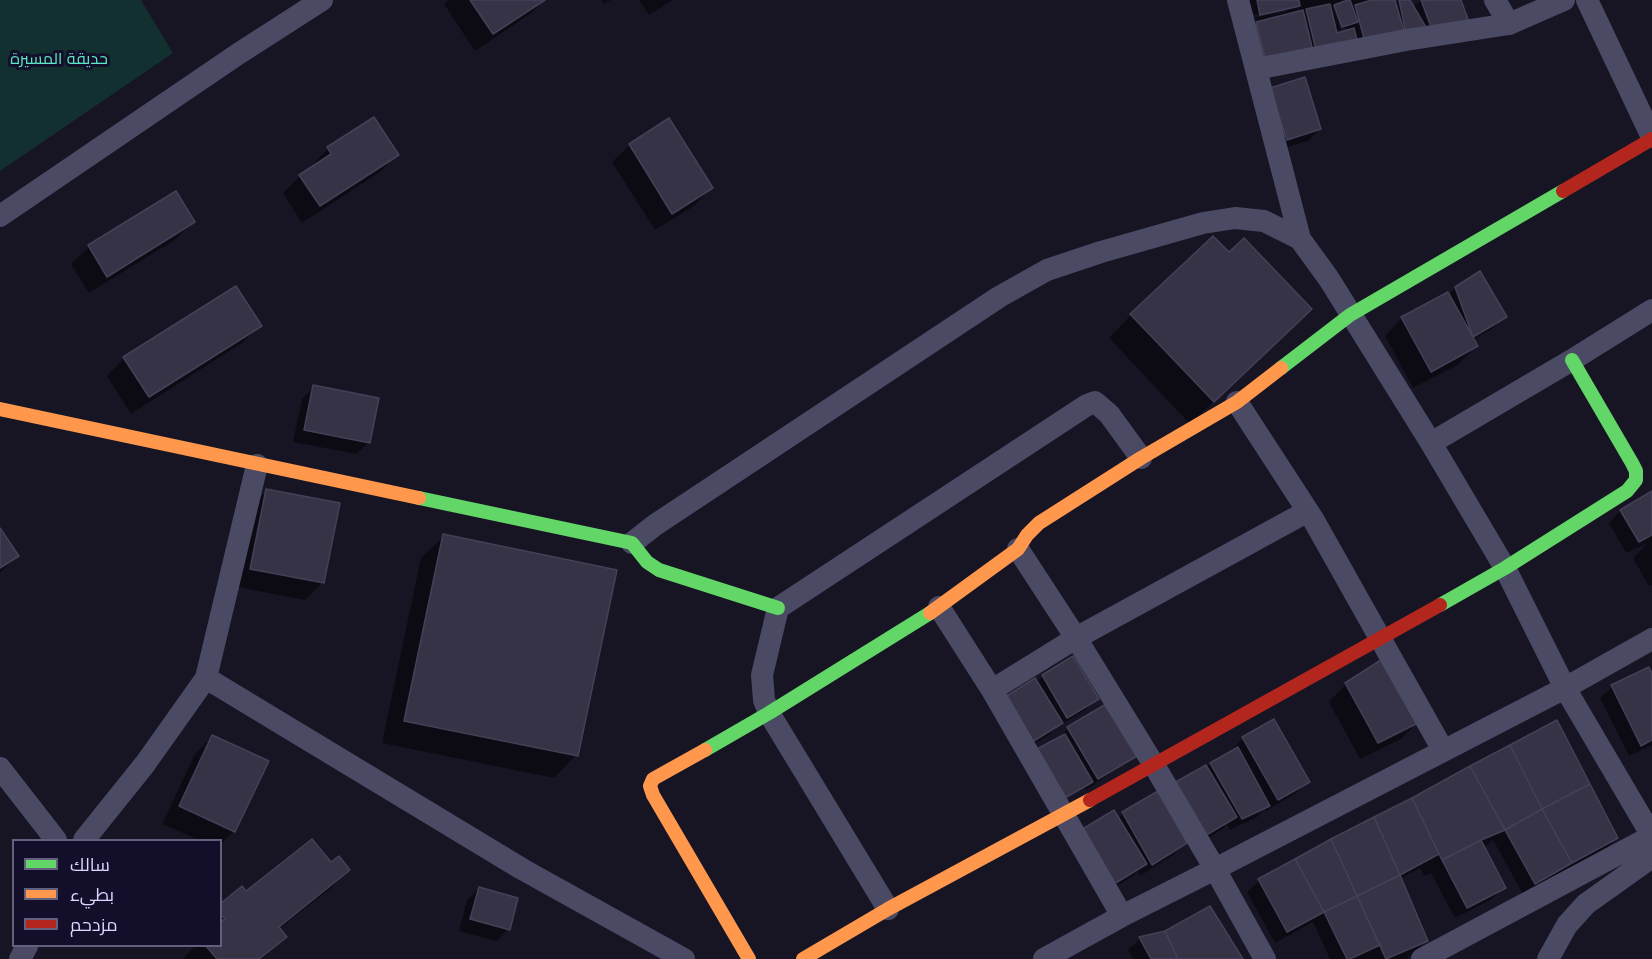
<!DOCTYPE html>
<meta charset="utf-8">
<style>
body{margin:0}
#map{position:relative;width:1652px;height:959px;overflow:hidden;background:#171524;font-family:Quicksand,Cairo,sans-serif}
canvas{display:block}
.legend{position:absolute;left:12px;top:839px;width:210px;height:108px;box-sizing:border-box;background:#130f2a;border:2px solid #635f7f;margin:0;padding:8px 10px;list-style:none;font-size:18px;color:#dcd7ff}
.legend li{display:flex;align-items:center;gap:12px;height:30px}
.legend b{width:30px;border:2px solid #635f7f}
</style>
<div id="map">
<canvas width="1652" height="959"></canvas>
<ul class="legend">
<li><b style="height:8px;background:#63d668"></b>سالك</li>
<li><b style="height:8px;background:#ff974d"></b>بطيء</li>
<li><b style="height:8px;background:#b3261e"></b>مزدحم</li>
</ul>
</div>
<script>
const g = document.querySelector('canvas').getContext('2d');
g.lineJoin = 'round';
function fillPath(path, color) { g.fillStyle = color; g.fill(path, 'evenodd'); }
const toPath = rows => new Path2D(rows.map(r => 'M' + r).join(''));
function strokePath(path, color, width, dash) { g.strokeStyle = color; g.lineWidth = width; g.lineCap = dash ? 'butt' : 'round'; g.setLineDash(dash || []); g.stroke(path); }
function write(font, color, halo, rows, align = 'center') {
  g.font = font + ' Quicksand,Cairo,sans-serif'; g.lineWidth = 6; g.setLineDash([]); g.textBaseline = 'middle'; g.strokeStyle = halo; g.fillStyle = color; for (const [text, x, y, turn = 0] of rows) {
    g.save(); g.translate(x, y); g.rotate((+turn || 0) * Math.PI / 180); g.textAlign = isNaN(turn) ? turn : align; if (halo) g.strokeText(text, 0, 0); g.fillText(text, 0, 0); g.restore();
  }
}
const green = toPath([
 [0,0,141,0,173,53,0,171]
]);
const shadow = toPath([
 [448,0,544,0,530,14,475,51,444,4],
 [601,0,611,0,604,4],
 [639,0,673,0,649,15],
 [1243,0,1343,0,1338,5,1351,0,1394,0,1395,3,1398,0,1408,0,1413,8,1421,0,1460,0,1468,21,1254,73],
 [1287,7,1287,11,1253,18,1253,15],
 [1333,7,1336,7,1344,29,1347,28,1348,32,1343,35,1335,32,1341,30],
 [1260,101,1320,129,1308,141,1275,151],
 [630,145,711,188,694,206,655,230,612,162],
 [328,149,397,155,380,172,302,223,283,193,300,176,312,168,311,166],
 [175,193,193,221,176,239,89,293,71,264,89,247],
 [1229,254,1310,309,1190,424,1109,338,1131,315],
 [1479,273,1505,317,1493,328,1473,340,1476,346,1459,364,1413,388,1385,336,1402,318,1448,295,1455,288],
 [260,326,242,343,131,414,107,376,124,358],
 [314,387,369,442,357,454,293,442,302,399],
 [267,491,323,582,305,600,233,586,249,508],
 [1652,493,1652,585,1649,586,1633,558,1648,543,1626,553,1609,523,1620,511],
 [0,530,17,556,0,573],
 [444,536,576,755,554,778,382,743,421,558],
 [1652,667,1652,745,1629,756,1600,698,1612,687],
 [1043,676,1097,698,1085,710,1057,727,1049,735,1020,752,1036,683],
 [1346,684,1418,722,1401,739,1360,759,1329,702],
 [1105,706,1135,756,1086,790,1056,741,1068,728],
 [213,736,234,831,220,845,220,840,199,840,162,824,195,754],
 [1243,739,1308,781,1296,793,1266,811,1265,809,1257,817,1230,830,1227,824,1223,829,1191,848,1187,841,1173,855,1140,876,1137,872,1133,876,1102,895,1118,819,1123,814,1157,793,1206,768,1211,764,1232,752,1231,750],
 [1471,767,1616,838,1599,856,1523,894,1493,840,1483,848,1504,888,1492,899,1455,918,1431,873,1424,876,1420,868,1400,879,1426,941,1407,959,1330,959,1313,922,1275,943,1247,892,1259,881],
 [331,864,348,870,331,888,279,929,285,937,262,959,185,959,184,957,195,946,220,946,220,906,246,893],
 [479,889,508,929,497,941,459,931,467,900],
 [1140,939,1241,959,1133,959,1128,950]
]);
const building = toPath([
 [470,0,545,0,493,34,470,0],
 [1257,0,1299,0,1300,6,1260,15,1257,0],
 [1348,0,1350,0,1358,22,1342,27,1334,5,1348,0],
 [1372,0,1395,0,1404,31,1365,42,1355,5,1372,0],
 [1399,0,1410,0,1427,29,1406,33,1399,0],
 [1421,0,1461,0,1469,22,1434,35,1421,0],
 [1330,4,1337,33,1354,28,1358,44,1317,54,1306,9,1330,4],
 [1303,10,1313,51,1266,62,1256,22,1303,10],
 [1305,77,1321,129,1287,140,1270,88,1305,77],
 [374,117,399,155,320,206,299,175,331,154,327,147,374,117],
 [669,118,713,188,672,214,629,144,669,118],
 [176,191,195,222,107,277,88,245,176,191],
 [1213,236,1229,252,1244,238,1312,309,1214,402,1130,314,1213,236],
 [1480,271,1507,317,1473,337,1455,287,1480,271],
 [236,286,262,326,149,397,123,357,236,286],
 [1448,292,1478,346,1431,372,1401,317,1448,292],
 [313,385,379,398,370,443,304,430,313,385],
 [266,489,340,503,324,583,250,569,266,489],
 [1652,491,1652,535,1639,542,1620,510,1652,491],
 [0,528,19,556,0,568,0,528],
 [443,534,617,570,578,756,404,721,443,534],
 [1073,656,1099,699,1067,718,1042,675,1073,656],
 [1384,658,1420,722,1378,743,1345,683,1384,658],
 [1649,667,1652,673,1652,740,1641,746,1611,685,1649,667],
 [1035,678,1063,723,1032,742,1005,697,1035,678],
 [1106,704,1137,756,1098,779,1067,727,1106,704],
 [1274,719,1310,782,1278,800,1242,737,1274,719],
 [1557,720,1590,784,1542,809,1510,745,1557,720],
 [1065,734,1093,782,1063,799,1035,750,1065,734],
 [212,735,269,761,235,832,179,806,212,735],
 [1510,745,1542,809,1505,830,1470,766,1510,745],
 [1238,747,1270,806,1242,819,1210,763,1238,747],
 [1206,765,1237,817,1203,837,1172,784,1206,765],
 [1470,766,1505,830,1481,840,1442,860,1412,798,1470,766],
 [1590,784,1618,838,1572,863,1542,809,1590,784],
 [1158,791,1187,843,1152,865,1122,812,1158,791],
 [1412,798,1439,854,1400,875,1374,817,1412,798],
 [1542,809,1572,863,1535,884,1505,830,1542,809],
 [1114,810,1147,864,1114,884,1081,830,1114,810],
 [1374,817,1400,875,1357,896,1331,839,1374,817],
 [312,839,331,862,339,856,350,870,279,927,287,937,259,959,217,959,206,946,220,946,220,922,225,919,220,913,220,904,242,886,246,891,312,839],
 [1331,839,1357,896,1324,912,1295,859,1331,839],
 [1481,840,1506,888,1467,908,1442,860,1481,840],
 [1295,859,1324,912,1287,932,1258,879,1295,859],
 [1400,875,1428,941,1386,959,1357,896,1400,875],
 [479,887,518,898,510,930,470,919,479,887],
 [1357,896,1380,945,1350,959,1347,959,1324,912,1357,896],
 [1210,906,1243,959,1178,959,1165,931,1210,906],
 [1165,931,1178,959,1151,959,1139,937,1165,931]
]);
const street = toPath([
 [1238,0,1300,239,1329,279,1431,443,1505,568,1565,688,1652,836],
 [1495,0,1509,24],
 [1587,0,1652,137],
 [1256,69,1406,40,1509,24,1564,0],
 [0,216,238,54,322,0],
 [1237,402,1313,519,1443,750],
 [1431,443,1572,360,1652,310],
 [632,543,655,525,999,297,1047,270,1101,252,1203,223,1235,218,1264,221,1300,239],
 [1018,549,1076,638,1154,765,1215,869,1265,959],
 [939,607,992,690,1122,916],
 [206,678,522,869,684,959],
 [992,690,1076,638,1308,511],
 [0,768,56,840],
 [84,840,145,764,206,678,257,465],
 [888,909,769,713,764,700,762,675,778,608,1087,405,1095,402,1109,414,1141,458],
 [20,959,27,946],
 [1044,959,1122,916,1215,869,1565,688,1652,639],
 [1422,959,1652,836],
 [1548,959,1567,925,1586,904,1652,857]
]);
const fast = toPath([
 [1281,368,1350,315,1563,191],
 [419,498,632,543,647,562,659,570,778,608],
 [1440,605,1505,568,1627,491,1636,480,1636,471,1632,463,1572,360],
 [705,750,769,713,930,613]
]);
const slow = toPath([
 [0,409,419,498],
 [930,613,1018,549,1027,535,1039,523,1141,458,1237,402,1281,368],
 [705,750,653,779,650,786,653,795,749,959],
 [803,959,888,909,1090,800]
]);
const jam = toPath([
 [1563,191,1652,139],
 [1090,800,1440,605]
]);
const parkNames = [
 ["حديقة المسيرة",59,59]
];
fillPath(green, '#133031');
fillPath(shadow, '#0007');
fillPath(building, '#363346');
strokePath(building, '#444058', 1.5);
strokePath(street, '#4b4a65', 22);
strokePath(fast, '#63d668', 14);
strokePath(slow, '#ff974d', 14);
strokePath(jam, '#b3261e', 14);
write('16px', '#5ce6c3', '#130f2a', parkNames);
</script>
